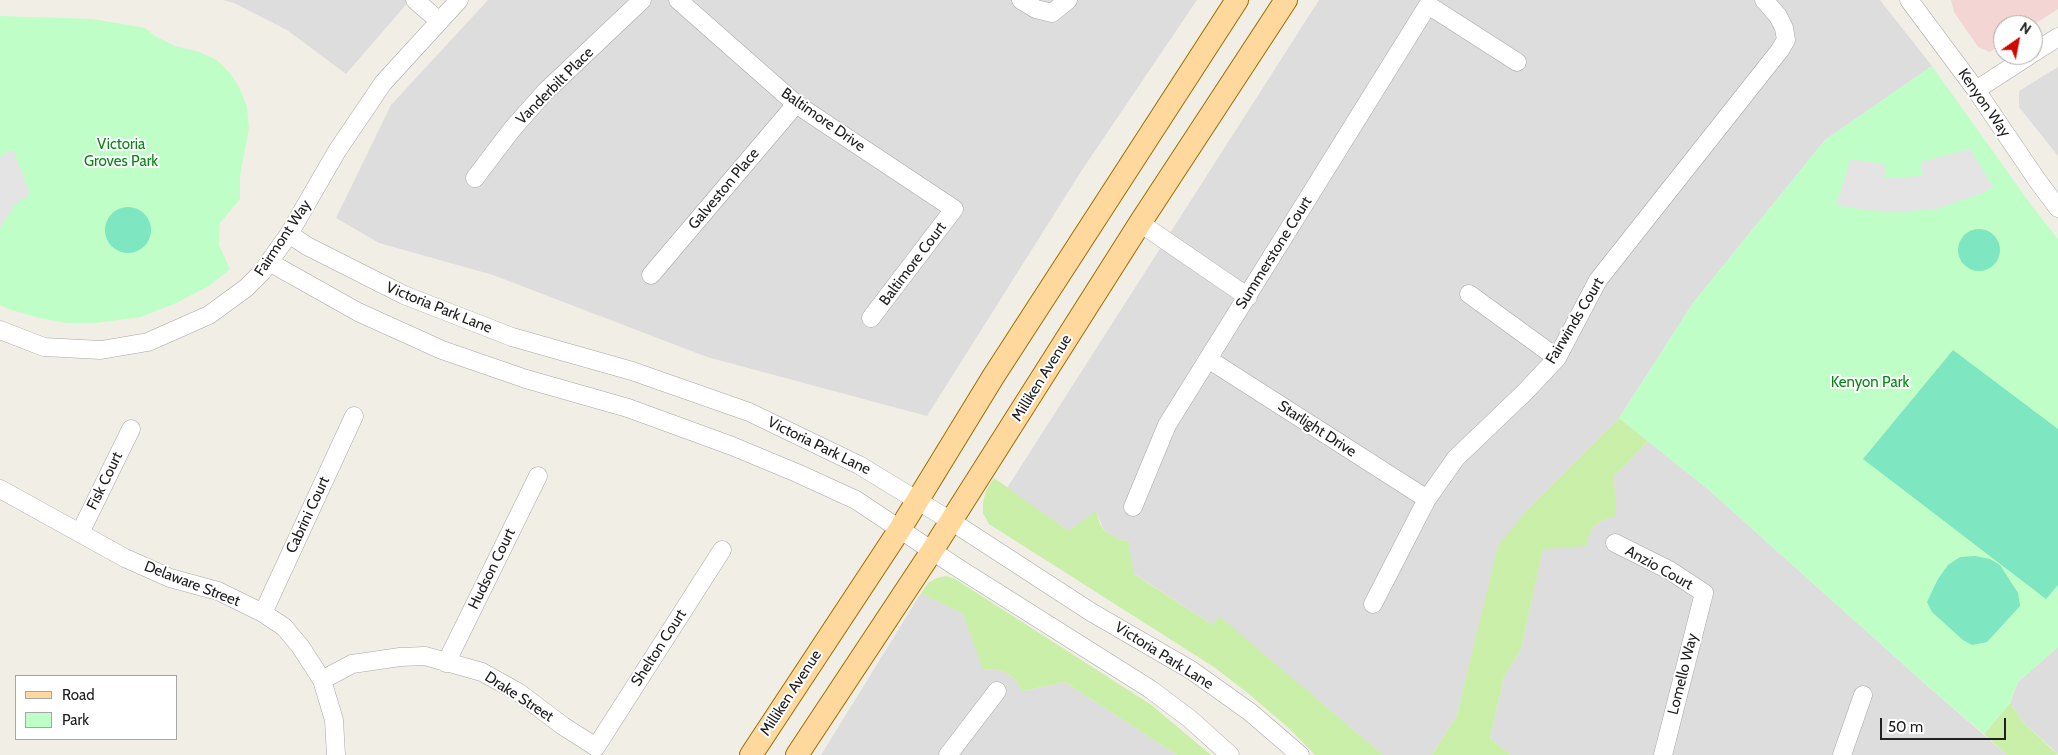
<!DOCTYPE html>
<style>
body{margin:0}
#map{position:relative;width:2058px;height:755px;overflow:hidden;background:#f1eee6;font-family:Cabin,sans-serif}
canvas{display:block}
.legend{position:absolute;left:15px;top:675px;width:162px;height:65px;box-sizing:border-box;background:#fff;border:1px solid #a6a6a6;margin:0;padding:6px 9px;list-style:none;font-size:15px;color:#202020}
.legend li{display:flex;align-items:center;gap:10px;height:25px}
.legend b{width:25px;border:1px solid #a6a6a6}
.north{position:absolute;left:1993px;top:15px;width:50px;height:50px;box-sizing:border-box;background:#fff;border:1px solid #a6a6a6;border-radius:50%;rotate:33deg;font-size:14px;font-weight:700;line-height:20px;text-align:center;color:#202020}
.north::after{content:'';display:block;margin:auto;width:18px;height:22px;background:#d00600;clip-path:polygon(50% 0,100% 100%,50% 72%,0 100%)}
.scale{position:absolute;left:1880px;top:718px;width:126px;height:22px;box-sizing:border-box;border:2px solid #202020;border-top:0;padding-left:6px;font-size:15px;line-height:18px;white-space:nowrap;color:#202020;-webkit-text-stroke:4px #fff;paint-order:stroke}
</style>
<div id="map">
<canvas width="2058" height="755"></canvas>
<ul class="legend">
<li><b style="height:6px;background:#ffd89d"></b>Road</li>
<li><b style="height:14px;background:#c0fec7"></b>Park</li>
</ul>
<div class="north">N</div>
<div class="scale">50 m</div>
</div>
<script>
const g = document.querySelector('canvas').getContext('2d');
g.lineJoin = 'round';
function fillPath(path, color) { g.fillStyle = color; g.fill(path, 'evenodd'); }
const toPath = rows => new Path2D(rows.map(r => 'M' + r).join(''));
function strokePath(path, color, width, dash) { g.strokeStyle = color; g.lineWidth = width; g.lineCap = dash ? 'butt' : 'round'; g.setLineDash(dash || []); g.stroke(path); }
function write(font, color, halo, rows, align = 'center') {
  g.font = font + ' Cabin,sans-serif'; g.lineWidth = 4; g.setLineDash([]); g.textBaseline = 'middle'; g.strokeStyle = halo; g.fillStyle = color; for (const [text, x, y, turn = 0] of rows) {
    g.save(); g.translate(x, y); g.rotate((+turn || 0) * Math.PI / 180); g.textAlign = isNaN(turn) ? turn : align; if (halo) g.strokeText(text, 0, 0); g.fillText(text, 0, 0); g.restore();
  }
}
const residential = toPath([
 [223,0,410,0,346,74,287,30,234,3],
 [488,0,1197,0,1082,170,927,416,707,357,493,275,379,243,336,218,391,105],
 [1319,0,1880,0,1932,66,1825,140,1693,303,1619,418,1526,511,1499,546,1457,715,1432,755,1383,755,1219,617,1213,625,1133,573,1128,541,1118,539,1104,530,1096,512,1069,531,1007,488],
 [2058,67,2058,156,2019,107,2019,91],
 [1648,441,1709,490,1923,682,2007,755,1510,755,1490,738,1504,677,1521,649,1543,548,1589,535,1593,527,1601,521,1615,516,1614,476],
 [921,593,963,614,984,670,993,669,1005,672,1015,679,1022,691,1065,682,1177,755,821,755],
 [2058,647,2058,754,2023,722,2010,703,2018,682]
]);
const commercial = toPath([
 [1951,0,2058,0,2058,9,2033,25,2003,25,2003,44,1990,52,1978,47,1954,12]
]);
const grass = toPath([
 [1619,418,1648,441,1614,476,1616,516,1601,521,1593,527,1589,535,1587,546,1543,549,1521,649,1504,677,1490,738,1510,755,1432,755,1457,715,1498,546,1526,511],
 [994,478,1069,531,1096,511,1100,524,1104,530,1118,539,1128,541,1134,574,1213,625,1219,616,1383,755,1315,755,1291,730,1249,694,1214,667,989,524,983,513,983,502,986,491],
 [946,576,955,579,1150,704,1211,755,1177,755,1065,682,1022,691,1015,679,1005,672,993,669,983,670,963,614,921,593,928,583,937,578],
 [2010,703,2023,722,2058,755,2007,755,1984,734]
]);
const park = toPath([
 [0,16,93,19,145,28,155,36,175,46,199,52,217,60,230,73,238,85,247,106,249,128,240,176,240,199,220,223,219,245,230,269,209,286,176,303,141,317,96,323,67,323,39,318,8,309,0,305],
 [1932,66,2032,206,2058,239,2058,647,2018,682,2010,703,1984,734,1923,682,1709,490,1619,418,1693,303,1825,140]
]);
const pitch = toPath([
 '105 230a23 23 0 1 1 46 0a23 23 0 1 1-46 0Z',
 '1958 250a21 21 0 1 1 42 0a21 21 0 1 1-42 0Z',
 [1953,350,2058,429,2058,585,2046,599,1863,459],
 [1975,556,1990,559,2000,565,2018,593,2020,606,1987,642,1972,645,1963,640,1932,612,1927,602,1938,579,1948,565,1960,557]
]);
const parking = toPath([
 [13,149,30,194,14,206,0,228,0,157],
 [1970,149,1993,187,1983,193,1936,209,1897,212,1865,210,1836,205,1851,159,1886,165,1884,178,1923,176,1921,162]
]);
const minor = toPath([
 [415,0,439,21],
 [678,0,796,104,954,209,871,318],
 [1021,0,1036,9,1052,13,1068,0],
 [1909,0,1976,90,2037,180,2058,208],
 [2033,53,2058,37],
 [1976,90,2030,55],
 [475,178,513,128,546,91,642,0],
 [1140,223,1248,297],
 [289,234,307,246,404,295,512,337,632,371,749,412,859,465,951,521,1091,612,1191,670,1250,712,1300,755],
 [269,262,358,312,442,350,526,379,628,408,732,446,797,473,856,500,955,566,1150,689,1190,719,1230,755],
 [651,275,796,104],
 [1469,294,1557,358],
 [0,330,44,347,101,350,148,342,209,315,246,288,262,272,289,234,337,151,383,83,459,0],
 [1208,359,1427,499],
 [0,489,125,558,170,578,218,591,263,613,284,627,300,646,322,680,334,720,336,755],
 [1133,507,1167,425,1428,5,1517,62],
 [80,533,131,429],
 [1615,543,1669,570,1704,593,1663,755],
 [1373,604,1427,499,1456,458,1525,392,1557,358,1598,280,1780,50,1786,40,1784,28,1778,16,1764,0],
 [263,613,354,416],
 [446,663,538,476],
 [322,680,352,664,400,657,425,656,482,672,518,692,563,726,596,747,722,550],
 [948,755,997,691],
 [1842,755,1863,695]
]);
const major = toPath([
 [751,755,900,529,993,377,1237,0],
 [797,755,932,551,1140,223,1286,0]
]);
const streetNames = [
 ["Vanderbilt Place",555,86,-45],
 ["Kenyon Way",1984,103,55],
 ["Baltimore Drive",823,120,35],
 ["Galveston Place",724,189,-50],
 ["Fairmont Way",283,238,-56],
 ["Summerstone Court",1274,253,-58],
 ["Baltimore Court",913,264,-53],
 ["Victoria Park Lane",439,308,22],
 ["Fairwinds Court",1575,321,-59],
 ["Milliken Avenue",1042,378,-58],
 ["Starlight Drive",1317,429,33],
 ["Victoria Park Lane",819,446,26],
 ["Fisk Court",105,481,-64],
 ["Cabrini Court",308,515,-65],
 ["Anzio Court",1659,568,29],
 ["Hudson Court",492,569,-64],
 ["Delaware Street",192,584,21],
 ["Shelton Court",659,648,-57],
 ["Victoria Park Lane",1164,656,32],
 ["Lomello Way",1683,674,-76],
 ["Milliken Avenue",791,693,-57],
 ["Drake Street",519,697,33]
];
const parkNames = [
 ["Victoria",121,145],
 ["Groves Park",121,162],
 ["Kenyon Park",1870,383]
];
fillPath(residential, '#dedddd');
fillPath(commercial, '#f3d6d4');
fillPath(grass, '#c9efa8');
fillPath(park, '#c0fec7');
fillPath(pitch, '#7ee6c1');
fillPath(parking, '#e4e4e4');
strokePath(minor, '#a7a7a7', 19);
strokePath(major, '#9c6d00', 24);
strokePath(minor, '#fff', 18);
strokePath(major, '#ffd89d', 22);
write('15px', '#202020', '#fff', streetNames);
write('15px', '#038912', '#fff', parkNames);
</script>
